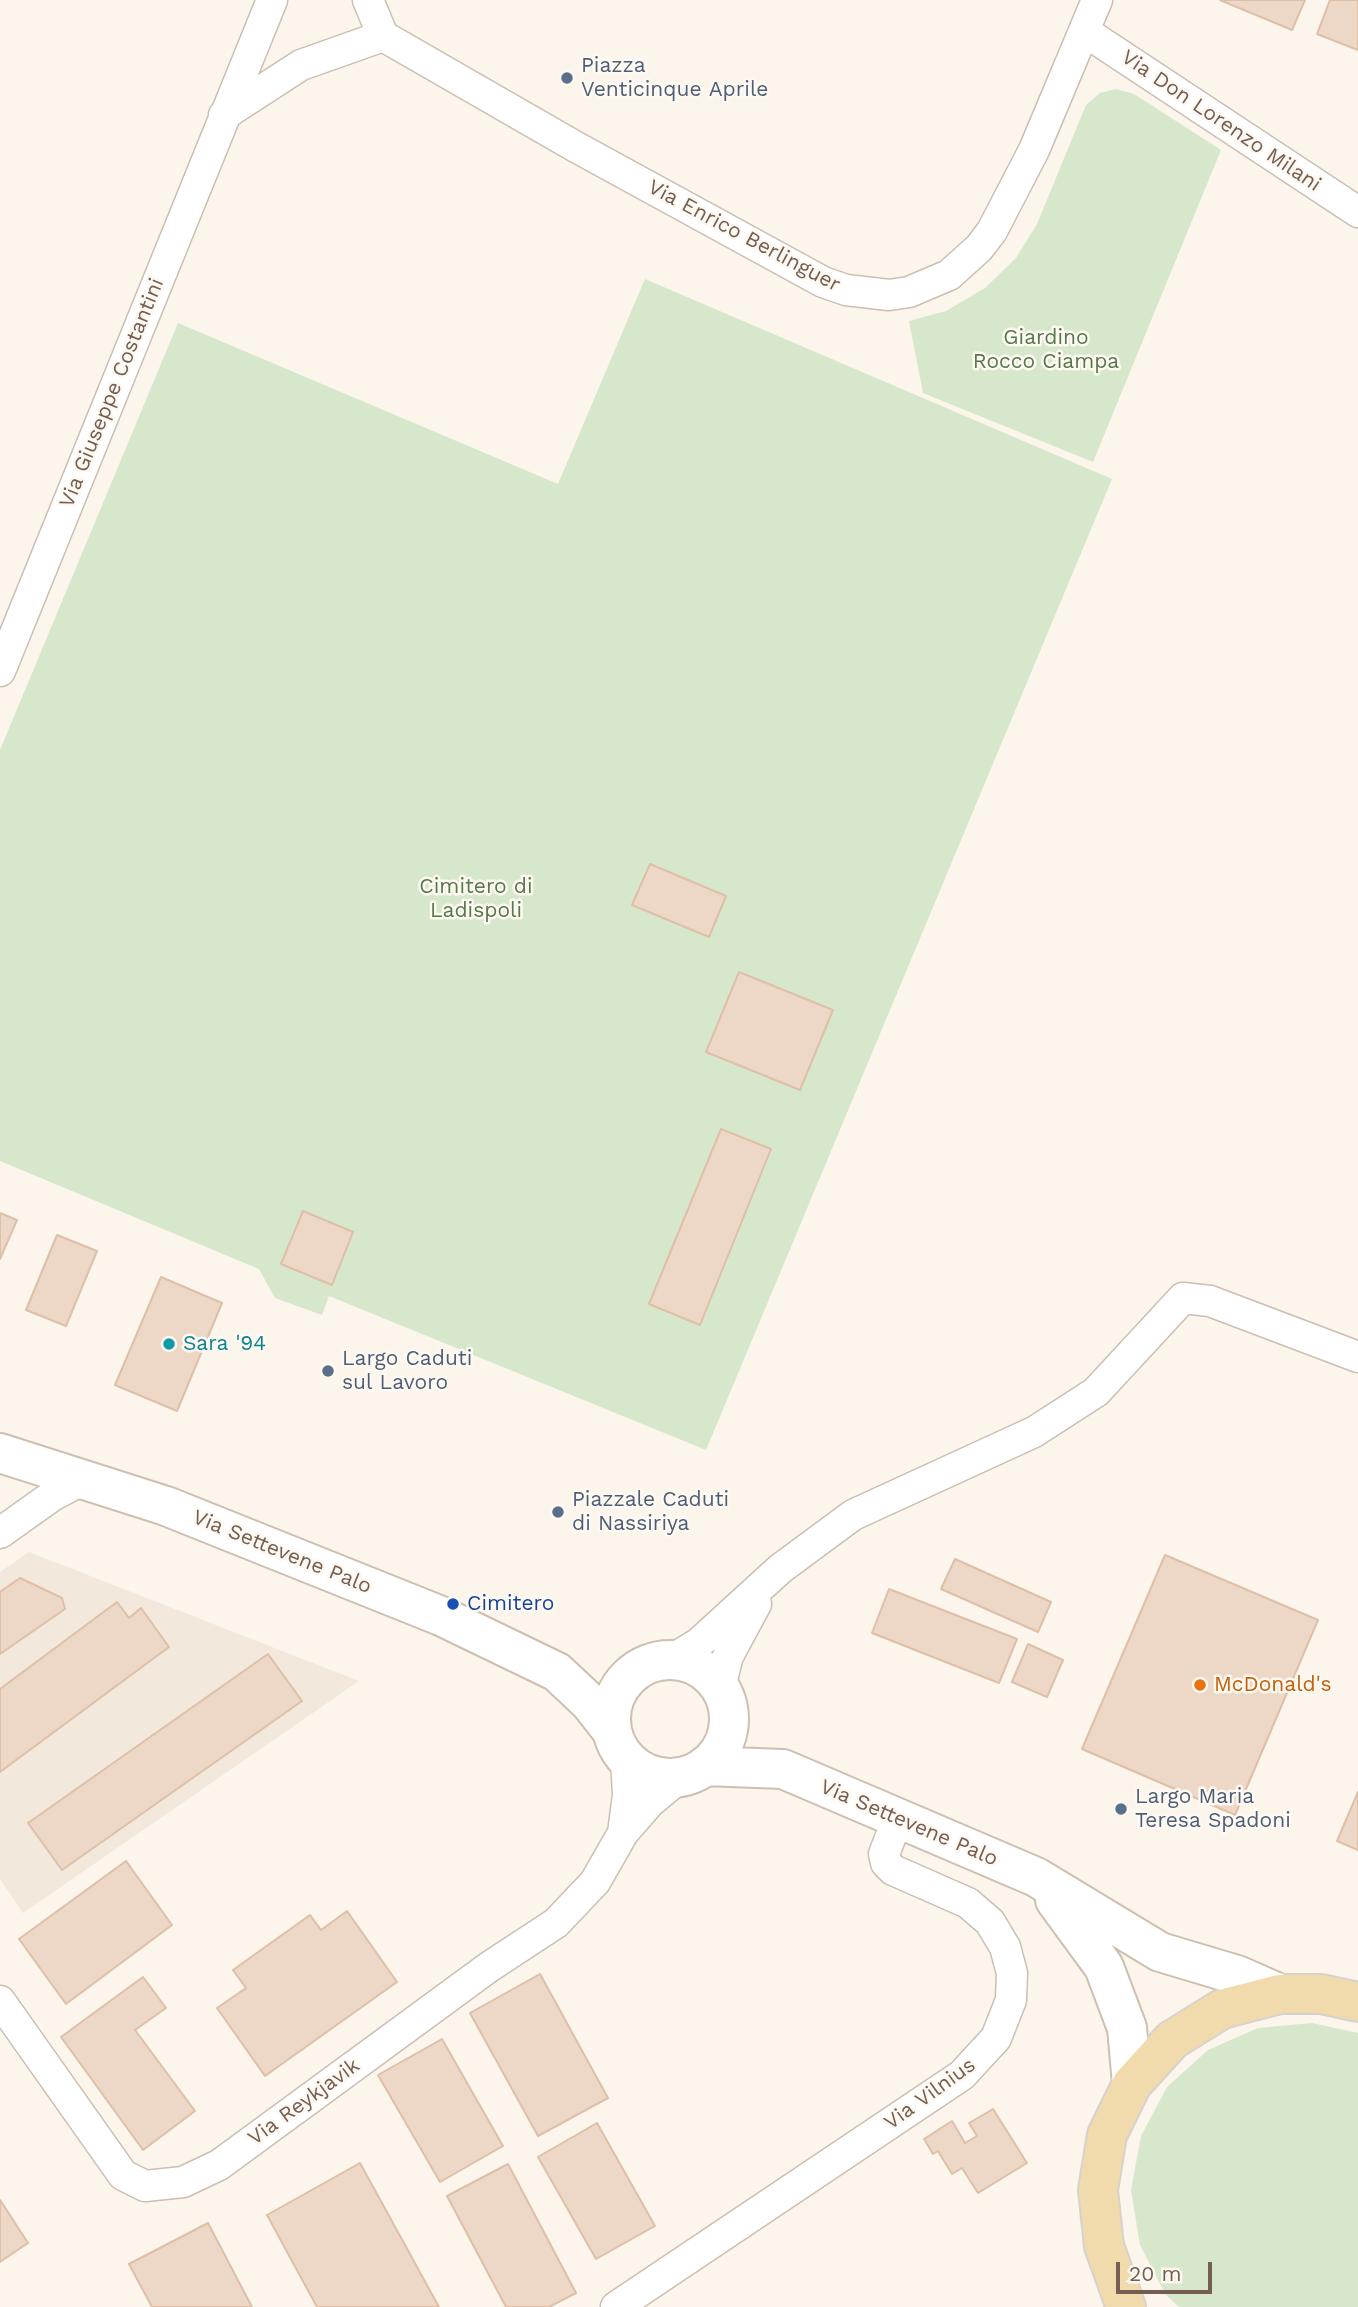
<!DOCTYPE html>
<style>
body{margin:0}
#map{position:relative;width:1358px;height:2307px;overflow:hidden;background:#fbf5ec;font-family:"Work Sans",sans-serif}
canvas{display:block}
.scale{position:absolute;left:1116px;top:2262px;width:96px;height:32px;box-sizing:border-box;border:4px solid #745e51;border-top:0;padding-left:9px;font-size:21px;line-height:24px;white-space:nowrap;color:#745e51;-webkit-text-stroke:5px #fdf9f2;paint-order:stroke}
</style>
<div id="map">
<canvas width="1358" height="2307"></canvas>
<div class="scale">20 m</div>
</div>
<script>
const g = document.querySelector('canvas').getContext('2d');
g.lineJoin = 'round';
function fillPath(path, color) { g.fillStyle = color; g.fill(path, 'evenodd'); }
const toPath = rows => new Path2D(rows.map(r => 'M' + r).join(''));
function strokePath(path, color, width, dash) { g.strokeStyle = color; g.lineWidth = width; g.lineCap = dash ? 'butt' : 'round'; g.setLineDash(dash || []); g.stroke(path); }
function write(font, color, halo, rows, align = 'center') {
  g.font = font + ' "Work Sans",sans-serif'; g.lineWidth = 5; g.setLineDash([]); g.textBaseline = 'middle'; g.strokeStyle = halo; g.fillStyle = color; for (const [text, x, y, turn = 0] of rows) {
    g.save(); g.translate(x, y); g.rotate((+turn || 0) * Math.PI / 180); g.textAlign = isNaN(turn) ? turn : align; if (halo) g.strokeText(text, 0, 0); g.fillText(text, 0, 0); g.restore();
  }
}
const residential = toPath([
 [29,1552,359,1681,23,1913,0,1879,0,1572]
]);
const green = toPath([
 [1116,89,1134,94,1221,150,1093,462,923,393,909,321,946,311,985,288,1016,258,1037,224,1086,105,1100,93],
 [645,279,1112,479,706,1450,329,1296,322,1315,275,1298,259,1269,0,1161,0,750,178,323,558,484],
 [1312,2023,1358,2033,1358,2307,1179,2307,1166,2295,1140,2245,1131,2190,1141,2136,1167,2087,1208,2050,1258,2028]
]);
const building = toPath([
 [1220,0,1305,0,1292,30,1220,0],
 [1330,0,1358,0,1358,50,1317,34,1330,0],
 [650,864,726,896,709,937,632,905,650,864],
 [739,972,833,1010,800,1090,706,1052,739,972],
 [721,1129,771,1149,700,1325,649,1304,721,1129],
 [303,1211,353,1232,332,1285,281,1264,303,1211],
 [0,1213,17,1220,0,1259,0,1213],
 [57,1235,97,1251,66,1326,26,1310,57,1235],
 [161,1277,222,1303,177,1411,115,1385,161,1277],
 [1165,1555,1318,1620,1235,1815,1082,1749,1165,1555],
 [955,1559,1051,1602,1038,1632,941,1589,955,1559],
 [20,1578,62,1598,65,1609,0,1654,0,1592,20,1578],
 [889,1589,1017,1639,999,1683,872,1633,889,1589],
 [117,1602,129,1618,141,1608,169,1647,0,1772,0,1689,117,1602],
 [1028,1644,1063,1660,1047,1697,1012,1682,1028,1644],
 [268,1654,302,1701,62,1870,28,1823,268,1654],
 [1358,1792,1358,1850,1337,1841,1358,1792],
 [126,1861,172,1925,66,2004,19,1939,126,1861],
 [347,1911,397,1982,265,2076,217,2008,246,1988,233,1970,310,1915,321,1930,347,1911],
 [540,1974,608,2098,538,2136,470,2013,540,1974],
 [143,1977,166,2008,135,2030,195,2111,143,2150,61,2037,143,1977],
 [442,2039,503,2146,440,2182,378,2075,442,2039],
 [993,2109,1027,2163,978,2193,962,2168,952,2174,938,2151,933,2154,924,2139,952,2121,965,2143,977,2136,969,2123,993,2109],
 [597,2123,655,2226,596,2259,538,2157,597,2123],
 [360,2163,439,2307,317,2307,267,2215,360,2163],
 [508,2164,576,2293,549,2307,506,2307,447,2196,508,2164],
 [0,2200,28,2243,0,2262,0,2200],
 [208,2223,252,2307,152,2307,129,2264,208,2223]
]);
const street = toPath([
 [368,0,383,36],
 [1084,31,1358,212],
 [383,36,576,147,823,282,846,290,889,295,909,292,949,275,979,248,992,231,1034,150,1097,0],
 [224,115,301,65,383,36],
 [0,671,272,0],
 [0,1533,52,1496,82,1480],
 [671,1660,699,1643,780,1569,853,1515,1034,1432,1096,1392,1183,1298,1210,1301,1358,1357],
 [720,1687,728,1656,756,1604],
 [623,1833,628,1795,626,1759],
 [0,2001,123,2175,145,2186,183,2182,219,2165,489,1967,556,1923,595,1882,623,1833,650,1802,679,1778],
 [616,2307,962,2075,996,2038,1011,2000,1012,1973,1005,1947,990,1922,968,1903,893,1870,886,1863,884,1854,898,1818]
]);
const secondary = toPath([
 [0,1453,166,1506,441,1616,557,1672,590,1703,612,1731],
 '611 1719a59 59 0 1 1 118 0a59 59 0 1 1-118 0Z',
 [705,1766,783,1769,1036,1877,1160,1952,1237,1975,1280,1994],
 [1055,1900,1104,1967,1127,2028,1132,2084]
]);
const primary = toPath([
 [1126,2307,1104,2246,1098,2190,1107,2135,1132,2084,1172,2040,1222,2009,1280,1994,1321,1994,1358,2002]
]);
const markers = [
 [567,78,7,"#5c6f8a"],
 [169,1344,7,"#0f9aa8"],
 [328,1371,7,"#5c6f8a"],
 [558,1512,7,"#5c6f8a"],
 [453,1604,7,"#1a4fb4"],
 [1200,1685,7,"#e8710a"],
 [1121,1809,7,"#5c6f8a"]
];
const serviceNames = [
 ["Piazza",581,66],
 ["Venticinque Aprile",581,90],
 ["Largo Caduti",342,1359],
 ["sul Lavoro",342,1383],
 ["Piazzale Caduti",572,1500],
 ["di Nassiriya",572,1524],
 ["Largo Maria",1135,1797],
 ["Teresa Spadoni",1135,1821]
];
const streetNames = [
 ["Via Don Lorenzo Milani",1221,121,34],
 ["Via Enrico Berlinguer",744,236,28],
 ["Via Giuseppe Costantini",112,393,-68],
 ["Via Settevene Palo",282,1552,22],
 ["Via Settevene Palo",909,1823,23],
 ["Via Vilnius",930,2094,-36],
 ["Via Reykjavik",304,2102,-36]
];
const parkNames = [
 ["Giardino",1046,338],
 ["Rocco Ciampa",1046,362],
 ["Cimitero di",476,887],
 ["Ladispoli",476,911]
];
const cultureNames = [
 ["Sara '94",183,1344]
];
const transitNames = [
 ["Cimitero",467,1604]
];
const foodNames = [
 ["McDonald's",1214,1685]
];
fillPath(residential, '#f2e8db');
fillPath(green, '#d6e7cb');
fillPath(building, '#edd7c6');
strokePath(building, '#debfa8', 2);
strokePath(street, '#ccbeb2', 33);
strokePath(secondary, '#cebfb0', 42);
strokePath(primary, '#d8d2ce', 42);
strokePath(street, '#fff', 30);
strokePath(secondary, '#fff', 38);
strokePath(primary, '#f1daac', 38);
for (const [x, y, r, color] of markers) { const dot = new Path2D(); dot.arc(x, y, r, 0, 2 * Math.PI); g.fillStyle = color; g.fill(dot); strokePath(dot, '#fdf9f2', 2.5); }
write('21px', '#4e5e75', '#fdf9f2', serviceNames, 'left');
write('21px', '#745e51', '#fdf9f2', streetNames);
write('21px', '#56784a', '#fdf9f2', parkNames);
write('21px', '#0d838f', '#fdf9f2', cultureNames, 'left');
write('21px', '#164399', '#fdf9f2', transitNames, 'left');
write('21px', '#c56008', '#fdf9f2', foodNames, 'left');
</script>
